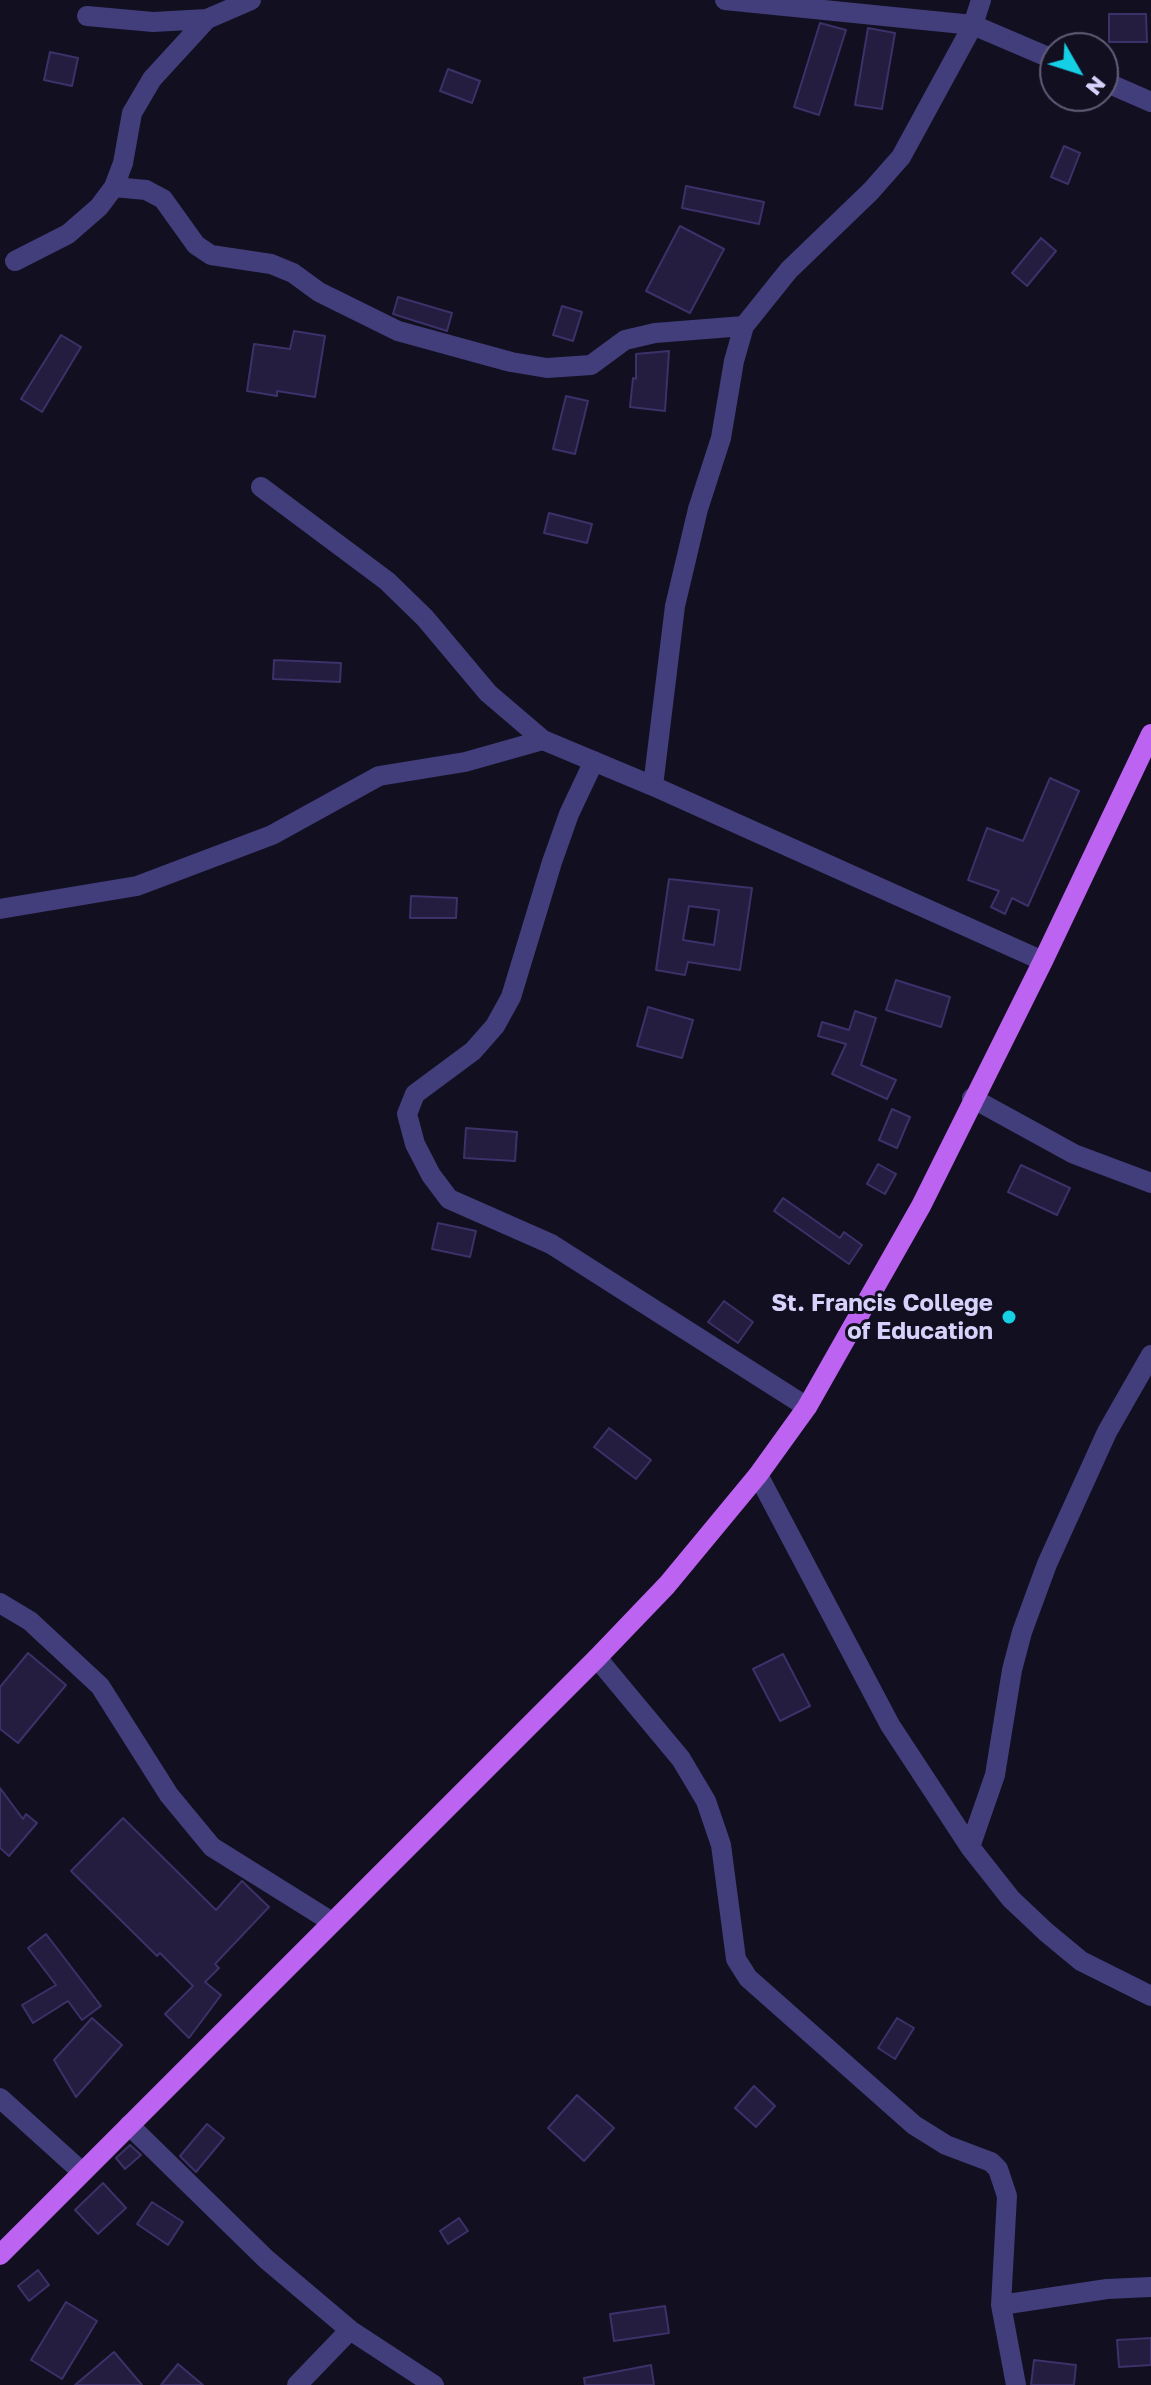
<!DOCTYPE html>
<style>
body{margin:0}
#map{position:relative;width:1151px;height:2385px;overflow:hidden;background:#120f20;font-family:"Golos Text",sans-serif}
canvas{display:block}
.north{position:absolute;left:1039px;top:32px;width:80px;height:80px;box-sizing:border-box;background:#120f20;border:2px solid #615d78;border-radius:50%;rotate:129deg;font-size:22px;font-weight:700;line-height:32px;text-align:center;color:#d7d2fb}
.north::after{content:'';display:block;margin:auto;width:28px;height:36px;background:#15cfe5;clip-path:polygon(50% 0,100% 100%,50% 72%,0 100%)}
</style>
<div id="map">
<canvas width="1151" height="2385"></canvas>
<div class="north">N</div>
</div>
<script>
const g = document.querySelector('canvas').getContext('2d');
g.lineJoin = 'round';
function fillPath(path, color) { g.fillStyle = color; g.fill(path, 'evenodd'); }
const toPath = rows => new Path2D(rows.map(r => 'M' + r).join(''));
function strokePath(path, color, width, dash) { g.strokeStyle = color; g.lineWidth = width; g.lineCap = dash ? 'butt' : 'round'; g.setLineDash(dash || []); g.stroke(path); }
function write(font, color, halo, rows, align = 'center') {
  g.font = font + ' "Golos Text",sans-serif'; g.lineWidth = 6; g.setLineDash([]); g.textBaseline = 'middle'; g.strokeStyle = halo; g.fillStyle = color; for (const [text, x, y, turn = 0] of rows) {
    g.save(); g.translate(x, y); g.rotate((+turn || 0) * Math.PI / 180); g.textAlign = isNaN(turn) ? turn : align; if (halo) g.strokeText(text, 0, 0); g.fillText(text, 0, 0); g.restore();
  }
}
const building = toPath([
 [1109,14,1146,14,1147,42,1109,42,1109,14],
 [820,23,846,30,819,115,794,107,820,23],
 [868,28,895,33,882,109,855,105,868,28],
 [50,52,78,58,72,86,44,80,50,52],
 [448,69,480,81,472,103,440,91,448,69],
 [1064,146,1080,153,1068,184,1051,177,1064,146],
 [686,186,764,202,759,224,682,208,686,186],
 [680,226,724,249,690,313,646,291,680,226],
 [1041,238,1056,251,1027,286,1012,273,1041,238],
 [398,297,452,313,447,331,393,314,398,297],
 [562,306,582,312,573,341,553,335,562,306],
 [294,331,325,336,315,397,277,391,277,396,247,391,254,344,290,349,294,331],
 [61,335,81,347,42,412,21,399,61,335],
 [669,351,665,411,630,407,633,378,636,379,636,354,669,351],
 [566,396,588,401,575,454,553,449,566,396],
 [549,513,592,524,587,543,544,533,549,513],
 [274,660,341,663,340,682,273,679,274,660],
 [1050,778,1079,791,1028,906,1012,898,1005,914,991,907,999,891,968,880,987,828,1023,841,1050,778],
 [669,879,752,888,740,970,688,962,685,975,656,970,669,879],
 [689,906,719,910,714,945,683,940,689,906],
 [411,896,457,898,456,918,410,918,411,896],
 [896,980,950,997,941,1027,886,1010,896,980],
 [648,1007,693,1020,682,1058,637,1046,648,1007],
 [855,1011,876,1018,861,1065,896,1080,887,1099,832,1074,846,1044,818,1036,822,1022,849,1030,855,1011],
 [892,1109,910,1117,897,1148,879,1140,892,1109],
 [466,1128,517,1132,515,1161,464,1158,466,1128],
 [878,1164,896,1174,885,1194,867,1184,878,1164],
 [1021,1165,1070,1188,1057,1215,1008,1192,1021,1165],
 [783,1198,840,1238,844,1232,862,1245,849,1264,774,1211,783,1198],
 [438,1223,476,1231,470,1257,432,1249,438,1223],
 [724,1301,753,1322,738,1343,708,1322,724,1301],
 [609,1428,651,1460,636,1479,594,1447,609,1428],
 [28,1653,66,1685,18,1743,0,1729,0,1687,28,1653],
 [783,1654,810,1706,780,1721,753,1669,783,1654],
 [0,1788,23,1819,26,1814,37,1823,9,1856,0,1848,0,1788],
 [123,1818,216,1910,242,1881,269,1907,215,1964,219,1968,205,1982,221,1995,189,2038,165,2014,193,1986,160,1953,157,1956,71,1871,123,1818],
 [46,1934,101,2006,82,2020,68,2001,33,2023,22,2005,56,1985,28,1948,46,1934],
 [92,2018,122,2045,76,2097,54,2060,92,2018],
 [897,2018,914,2028,895,2059,878,2048,897,2018],
 [754,2086,775,2106,756,2127,735,2108,754,2086],
 [577,2095,614,2128,584,2161,548,2128,577,2095],
 [207,2124,224,2138,196,2172,180,2156,207,2124],
 [130,2145,141,2155,125,2169,116,2158,130,2145],
 [103,2183,126,2208,98,2234,75,2210,103,2183],
 [152,2202,183,2222,168,2245,137,2224,152,2202],
 [459,2218,468,2231,448,2244,440,2231,459,2218],
 [38,2270,49,2285,29,2301,18,2286,38,2270],
 [66,2302,97,2321,62,2379,31,2360,66,2302],
 [665,2306,669,2333,614,2341,610,2314,665,2306],
 [1151,2338,1151,2365,1119,2367,1117,2340,1151,2338],
 [114,2352,142,2385,75,2385,114,2352],
 [1034,2360,1076,2365,1074,2385,1031,2385,1034,2360],
 [178,2364,203,2385,161,2385,178,2364],
 [651,2365,654,2385,585,2385,584,2378,651,2365]
]);
const minor = toPath([
 [725,0,973,25,1055,60],
 [87,16,153,22,207,19],
 [1103,81,1151,102],
 [114,187,146,190,163,199,196,245,211,255,271,264,293,273,319,292,398,331,511,362,547,368,591,365,625,340,655,333,744,326,789,270,871,191,901,157,973,25,981,0],
 [15,261,68,234,99,207,114,187,123,163,132,113,152,79,207,19,251,0],
 [744,326,734,361,721,438,698,509,675,606,653,786,1043,961],
 [261,487,387,581,425,618,488,693,543,740,653,786],
 [594,761,569,814,552,862,511,997,495,1026,473,1051,415,1094,407,1114,415,1144,431,1175,449,1199,551,1244,807,1407],
 [0,909,137,886,272,835,379,776,465,762,543,740],
 [972,1098,1074,1154,1151,1183],
 [758,1475,890,1725,970,1847,1011,1899,1046,1932,1081,1961,1151,1996],
 [0,1603,30,1621,100,1686,169,1795,212,1847,332,1922],
 [597,1658,681,1759,706,1801,721,1845,736,1959,748,1978,914,2125,946,2145,991,2162,998,2169,1007,2196,1001,2305,1016,2385],
 [970,1847,995,1775,1012,1670,1022,1632,1047,1564,1107,1432,1151,1355],
 [0,2098,82,2172],
 [129,2125,266,2259,350,2330,434,2385],
 [1001,2305,1107,2289,1151,2287],
 [297,2385,350,2330]
]);
const major = toPath([
 [0,2255,597,1658,667,1585,758,1475,807,1407,921,1206,1043,961,1151,734]
]);
const markers = [
 [1009,1317,8,"#15cfe5"]
];
const poiNames = [
 ["St. Francis College",993,1303],
 ["of Education",993,1331]
];
fillPath(building, '#241d3f');
strokePath(building, '#3c3169', 2);
strokePath(minor, '#413e7b', 20);
strokePath(major, '#bc63f1', 20);
for (const [x, y, r, color] of markers) { const dot = new Path2D(); dot.arc(x, y, r, 0, 2 * Math.PI); g.fillStyle = color; g.fill(dot); strokePath(dot, '#120f20', 3); }
write('bold 24px', '#d7d2fb', '#120f20', poiNames, 'right');
</script>
